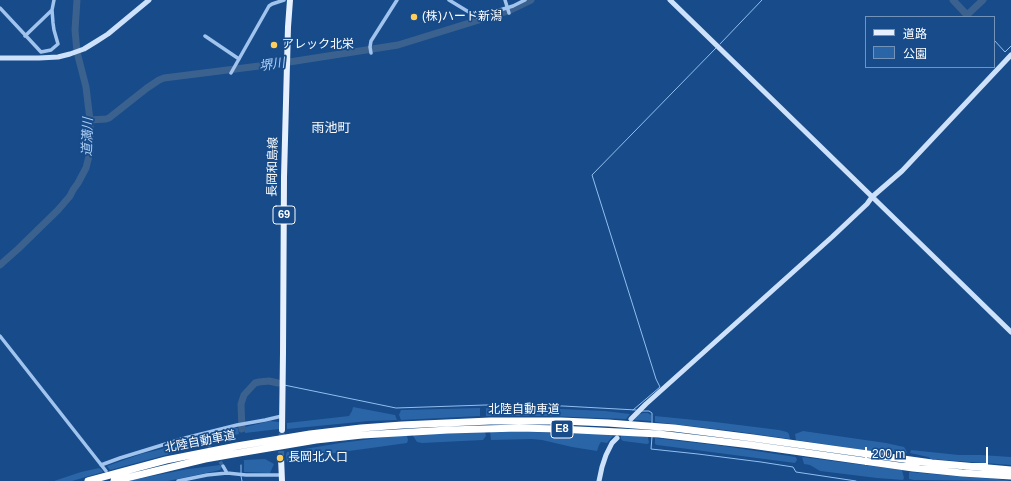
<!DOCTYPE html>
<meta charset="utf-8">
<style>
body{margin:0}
#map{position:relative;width:1011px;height:481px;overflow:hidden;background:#174b89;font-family:Helvetica,"Noto Sans JP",sans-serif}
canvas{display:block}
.legend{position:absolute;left:865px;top:16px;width:130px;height:52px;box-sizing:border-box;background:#174b89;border:1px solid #7493b8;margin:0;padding:5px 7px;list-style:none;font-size:12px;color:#fff}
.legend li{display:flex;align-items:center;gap:8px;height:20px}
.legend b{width:20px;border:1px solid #7493b8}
.scale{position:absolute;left:865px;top:447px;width:123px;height:18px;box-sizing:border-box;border:2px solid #fff;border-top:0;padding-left:5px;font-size:12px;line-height:14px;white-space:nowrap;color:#fff;-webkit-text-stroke:3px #174b89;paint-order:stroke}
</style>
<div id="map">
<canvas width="1011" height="481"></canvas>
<ul class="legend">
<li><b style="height:5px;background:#e7f0ff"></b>道路</li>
<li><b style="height:11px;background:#2a65a8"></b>公園</li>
</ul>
<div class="scale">200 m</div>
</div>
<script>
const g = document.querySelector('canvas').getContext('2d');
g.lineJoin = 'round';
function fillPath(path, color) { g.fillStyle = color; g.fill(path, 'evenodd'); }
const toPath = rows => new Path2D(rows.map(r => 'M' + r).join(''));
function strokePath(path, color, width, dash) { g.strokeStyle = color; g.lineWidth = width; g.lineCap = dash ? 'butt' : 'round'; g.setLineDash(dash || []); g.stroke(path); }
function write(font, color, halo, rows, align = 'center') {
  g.font = font + ' Helvetica,"Noto Sans JP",sans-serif'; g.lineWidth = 3.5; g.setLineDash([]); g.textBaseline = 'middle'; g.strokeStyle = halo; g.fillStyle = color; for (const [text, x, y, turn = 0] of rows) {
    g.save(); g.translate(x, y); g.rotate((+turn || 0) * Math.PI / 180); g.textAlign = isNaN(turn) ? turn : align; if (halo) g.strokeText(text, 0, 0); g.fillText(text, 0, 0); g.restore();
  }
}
const green = toPath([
 [353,407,395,415,397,420,369,421,287,429,287,423,349,416,352,411],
 [480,408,480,416,401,420,399,415,401,410],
 [486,408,562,409,605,411,630,414,626,419,549,416,486,416],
 [644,413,648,413,651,415,651,421,634,420,639,414],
 [655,416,715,422,779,430,787,432,789,434,790,439,733,431,655,422],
 [270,421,279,422,279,429,245,433,245,427],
 [234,428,238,428,239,434,208,442,208,436],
 [490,431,608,434,613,436,607,443,601,442,599,445,597,451,572,447,542,440,532,439,491,440],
 [803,431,886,443,904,447,906,450,907,453,896,452,885,453,796,440,795,434],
 [485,432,486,436,483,440,422,443,417,442,412,434],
 [622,435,648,437,649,443,647,444,623,441,621,439,621,436],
 [395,436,407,436,408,440,407,443,335,453,287,462,286,455,287,452,340,443],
 [198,438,201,439,203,445,110,470,107,466,141,454,182,444],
 [655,438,723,446,796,457,797,460,795,463,657,445,655,444],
 [911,450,959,455,981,455,1011,457,1011,465,931,459,928,457,910,453],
 [802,457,902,470,904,478,903,480,877,478,820,471,810,465,804,464],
 [265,459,274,464,270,473,244,472,244,460],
 [220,465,222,467,220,470,168,481,127,481,188,469],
 [99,468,102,470,103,472,72,481,54,481,81,472],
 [909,472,967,477,997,479,1011,481,914,480,909,479]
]);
const stream = toPath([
 [967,15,971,17],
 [994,40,1005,52,1011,46],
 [720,44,762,0],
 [284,385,396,408,485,405,527,405,563,406,636,410],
 [633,410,660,387,656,379,592,175,716,48],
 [642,411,649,411,652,413,652,423],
 [652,437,651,449,698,454,761,462,793,467,796,472,856,481],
 [241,465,241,473],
 [241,476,242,481]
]);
const river = toPath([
 [953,0,967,15,983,0],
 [90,120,106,119,109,118,147,88,159,80,164,78,283,63,398,45,508,11,531,0],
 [0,265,18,249,58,210,70,196,73,190,78,183,86,168,90,152,90,120,86,87,77,52,75,30,77,0],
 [242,429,241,404,244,395,255,383,259,382,269,381,278,383]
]);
const streetTunnel = toPath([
 [205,440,212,450],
 [217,457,223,466]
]);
const primaryTunnel = toPath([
 [281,457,282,430]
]);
const street = toPath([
 [449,0,477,17,513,6,525,0],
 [505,0,509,13],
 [0,8,41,52,51,50,58,44,54,30,53,23,52,10,54,0],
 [25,36,52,10],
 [205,36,239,59],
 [371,53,370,47,371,41,397,0],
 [231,73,269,6,272,4,284,0],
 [0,336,106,471],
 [201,434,205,440],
 [101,465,120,458,185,438,237,425,265,420,282,416],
 [223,466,227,473],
 [178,481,207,475,227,473,246,475,282,475]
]);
const secondary = toPath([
 [670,0,1011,332],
 [0,58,39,58,58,57,70,54,84,49,97,41,108,34,149,0],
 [631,419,646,404,832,237,867,204,872,197,902,171,1011,55],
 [599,481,602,467,606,455,612,443,617,438]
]);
const primary = toPath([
 [282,430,283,353,284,177,288,27,290,0],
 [281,457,282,481]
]);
const highway = toPath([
 [88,481,166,460,237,446,310,434,361,428,402,425,490,421,561,421,608,423,674,428,753,438,932,463,1011,470],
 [114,481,205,459,239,453,316,440,362,435,448,430,519,428,558,429,659,434,751,445,913,468,962,473,1011,476]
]);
const markers = [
 [414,17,4,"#ffce5d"],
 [274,45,4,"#ffce5d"],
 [280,458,4,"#ffce5d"]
];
const shields = [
 [284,215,22],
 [562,429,22]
];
const shieldNames = [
 ["69",284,215],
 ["E8",562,429]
];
const poiNames = [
 ["(株)ハード新潟",422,17],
 ["アレック北栄",282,45],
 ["長岡北入口",288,458]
];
const streetNames = [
 ["長岡和島線",273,167,-89],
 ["北陸自動車道",524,410],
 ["北陸自動車道",200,442,-11]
];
const waterNames = [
 ["堺川",272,65,-8],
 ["道満川",88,137,-88]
];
const neighbourhoodNames = [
 ["雨池町",331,128]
];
fillPath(green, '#2a65a8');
strokePath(stream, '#92bff1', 1);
strokePath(river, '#3b618f', 7);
strokePath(streetTunnel, '#3a669b', 3.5, [3.5, 2]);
strokePath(primaryTunnel, '#3a669b', 6, [6, 3]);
strokePath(street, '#a0c4ee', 3.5);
strokePath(secondary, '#cde1fa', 5);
strokePath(primary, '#e7f0ff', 6);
strokePath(highway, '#fff', 7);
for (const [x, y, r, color] of markers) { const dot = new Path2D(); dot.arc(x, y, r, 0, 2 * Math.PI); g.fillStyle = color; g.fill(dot); strokePath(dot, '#174b89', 1.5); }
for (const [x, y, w] of shields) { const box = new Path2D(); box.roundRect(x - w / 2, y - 9, w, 18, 3); g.fillStyle = '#174b89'; g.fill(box); strokePath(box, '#fff', 1); }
write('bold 11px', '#fff', null, shieldNames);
write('12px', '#fff', '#174b89', poiNames, 'left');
write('12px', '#fff', '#174b89', streetNames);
write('italic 13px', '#abcef5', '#174b89', waterNames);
write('13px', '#fff', '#174b89', neighbourhoodNames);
</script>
